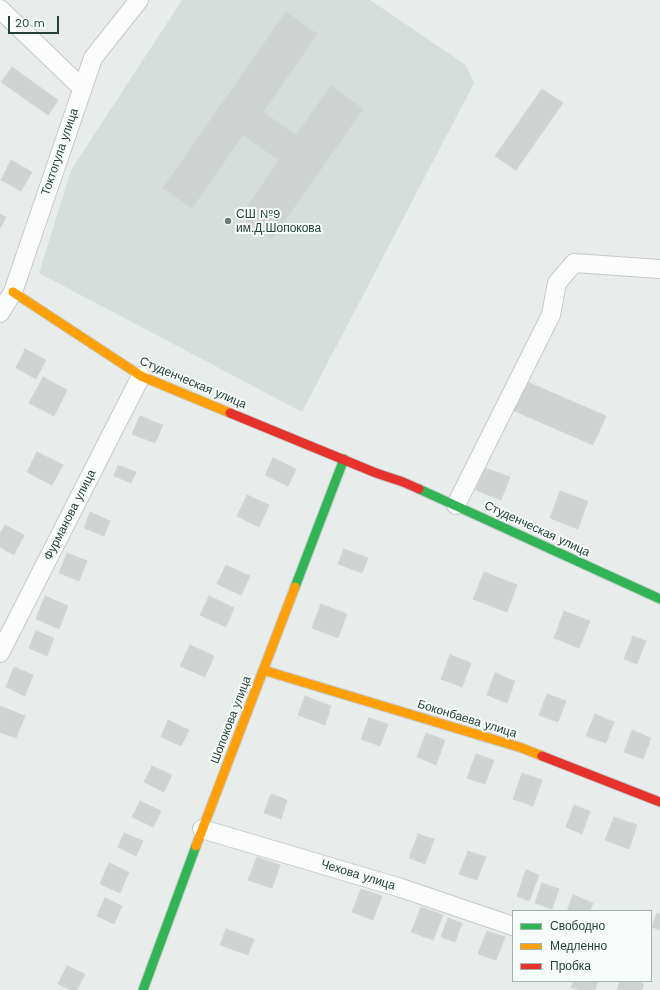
<!DOCTYPE html>
<meta charset="utf-8">
<style>
body{margin:0}
#map{position:relative;width:660px;height:990px;overflow:hidden;background:#e8edeb;font-family:"Work Sans",sans-serif}
canvas{display:block}
.legend{position:absolute;left:512px;top:910px;width:140px;height:72px;box-sizing:border-box;background:#f7fbf9;border:1px solid #a3b1ad;margin:0;padding:5px 7px;list-style:none;font-size:12px;color:#24423a}
.legend li{display:flex;align-items:center;gap:8px;height:20px}
.legend b{width:20px;border:1px solid #a3b1ad}
.scale{position:absolute;left:8px;top:16px;width:51px;height:18px;box-sizing:border-box;border:2px solid #24423a;border-top:0;padding-left:5px;font-size:12px;line-height:14px;white-space:nowrap;color:#24423a;-webkit-text-stroke:3px #f7fbf9;paint-order:stroke}
</style>
<div id="map">
<canvas width="660" height="990"></canvas>
<ul class="legend">
<li><b style="height:5px;background:#30b455"></b>Свободно</li>
<li><b style="height:5px;background:#ff9f0a"></b>Медленно</li>
<li><b style="height:5px;background:#e5322d"></b>Пробка</li>
</ul>
<div class="scale">20 m</div>
</div>
<script>
const g = document.querySelector('canvas').getContext('2d');
g.lineJoin = 'round';
function fillPath(path, color) { g.fillStyle = color; g.fill(path, 'evenodd'); }
const toPath = rows => new Path2D(rows.map(r => 'M' + r).join(''));
function strokePath(path, color, width, dash) { g.strokeStyle = color; g.lineWidth = width; g.lineCap = dash ? 'butt' : 'round'; g.setLineDash(dash || []); g.stroke(path); }
function write(font, color, halo, rows, align = 'center') {
  g.font = font + ' "Work Sans",sans-serif'; g.lineWidth = 4; g.setLineDash([]); g.textBaseline = 'middle'; g.strokeStyle = halo; g.fillStyle = color; for (const [text, x, y, turn = 0] of rows) {
    g.save(); g.translate(x, y); g.rotate((+turn || 0) * Math.PI / 180); g.textAlign = isNaN(turn) ? turn : align; if (halo) g.strokeText(text, 0, 0); g.fillText(text, 0, 0); g.restore();
  }
}
const built = toPath([
 [182,0,370,0,466,65,474,83,302,412,39,273,71,170]
]);
const building = toPath([
 [286,12,317,34,263,112,296,135,331,86,363,109,272,239,240,217,279,160,243,135,192,208,163,188,286,12],
 [12,67,58,100,48,115,1,82,12,67],
 [542,89,563,103,516,170,495,156,542,89],
 [11,160,32,172,21,191,1,180,11,160],
 [0,214,6,217,0,228,0,214],
 [25,349,46,360,36,379,16,368,25,349],
 [43,377,67,390,54,416,29,403,43,377],
 [523,380,606,416,593,445,510,409,523,380],
 [140,416,163,425,155,443,132,434,140,416],
 [37,452,63,465,52,485,27,472,37,452],
 [273,458,296,469,288,486,265,475,273,458],
 [118,465,136,472,131,483,114,476,118,465],
 [485,468,510,477,501,500,476,490,485,468],
 [560,491,588,501,578,529,550,518,560,491],
 [247,495,269,505,259,527,237,516,247,495],
 [90,512,110,521,104,536,84,528,90,512],
 [5,525,24,535,14,555,0,547,0,534,5,525],
 [344,549,368,558,362,573,338,564,344,549],
 [67,553,87,561,79,581,59,573,67,553],
 [226,565,250,576,241,595,217,584,226,565],
 [484,572,517,585,507,612,473,599,484,572],
 [45,596,68,606,59,629,36,619,45,596],
 [209,596,234,608,226,627,200,615,209,596],
 [321,604,347,614,338,638,312,628,321,604],
 [564,611,590,621,579,648,554,638,564,611],
 [36,631,54,638,47,656,29,648,36,631],
 [633,636,646,641,637,664,624,659,633,636],
 [190,645,214,656,205,677,180,666,190,645],
 [450,655,471,663,462,687,441,679,450,655],
 [14,667,33,675,25,696,6,687,14,667],
 [495,673,515,681,507,703,487,695,495,673],
 [547,694,566,701,558,722,539,715,547,694],
 [305,696,331,706,325,725,298,715,305,696],
 [0,706,25,716,16,738,0,732,0,706],
 [595,714,614,722,606,743,586,736,595,714],
 [369,718,388,724,380,746,361,739,369,718],
 [168,720,189,730,181,746,161,737,168,720],
 [632,730,651,738,643,759,624,752,632,730],
 [426,733,445,740,436,765,417,757,426,733],
 [476,754,494,760,485,784,467,778,476,754],
 [152,766,172,775,164,792,144,782,152,766],
 [522,773,542,780,533,806,513,799,522,773],
 [271,794,287,800,281,819,264,813,271,794],
 [140,801,161,811,153,827,132,817,140,801],
 [574,805,590,811,582,834,566,827,574,805],
 [614,817,637,825,629,849,605,840,614,817],
 [124,833,143,841,136,856,118,847,124,833],
 [418,834,434,839,425,864,409,858,418,834],
 [468,851,486,857,477,880,459,874,468,851],
 [257,857,280,865,272,888,248,880,257,857],
 [109,863,129,872,120,893,100,884,109,863],
 [526,870,539,875,529,901,517,896,526,870],
 [542,883,559,889,552,909,535,903,542,883],
 [361,889,382,896,373,920,352,912,361,889],
 [573,895,593,903,590,911,567,911,573,895],
 [105,898,122,906,114,924,97,916,105,898],
 [421,907,443,915,433,940,411,932,421,907],
 [657,913,660,914,660,930,652,927,657,913],
 [448,918,462,923,455,942,441,937,448,918],
 [226,929,254,939,248,955,220,945,226,929],
 [487,931,505,937,496,960,478,954,487,931],
 [67,966,85,974,77,990,71,990,58,984,67,966],
 [574,981,598,981,595,990,580,990,571,987,574,981],
 [620,981,636,981,644,984,642,990,617,990,620,981]
]);
const street = toPath([
 [0,9,82,88],
 [0,313,13,292,93,58,139,0],
 [456,505,551,315,557,283,574,263,660,269],
 [0,653,141,376],
 [202,829,401,888,513,926]
]);
const fast = toPath([
 [419,489,660,599],
 [295,587,344,459],
 [143,990,196,846]
]);
const slow = toPath([
 [13,292,141,376,230,413],
 [263,670,522,748,542,756],
 [196,846,295,587]
]);
const jam = toPath([
 [230,413,376,473,403,482,419,489],
 [542,756,660,802]
]);
const markers = [
 [228,221,4,"#697e78"]
];
const streetNames = [
 ["Токтогула улица",60,152,-71],
 ["Студенческая улица",193,383,23],
 ["Фурманова улица",70,515,-63],
 ["Студенческая улица",537,529,25],
 ["Боконбаева улица",467,719,17],
 ["Шопокова улица",231,720,-69],
 ["Чехова улица",358,875,17]
];
const poiNames = [
 ["СШ №9",236,214],
 ["им.Д.Шопокова",236,228]
];
fillPath(built, '#d6dedb');
fillPath(building, '#cfd4d2');
strokePath(building, '#d1d6d4', 1);
strokePath(street, '#c5cac8', 20);
strokePath(fast, '#c3cbc8', 11);
strokePath(slow, '#c3cbc8', 11);
strokePath(jam, '#c3cbc8', 11);
strokePath(street, '#fcfcfc', 18);
strokePath(fast, '#30b455', 9);
strokePath(slow, '#ff9f0a', 9);
strokePath(jam, '#e5322d', 9);
for (const [x, y, r, color] of markers) { const dot = new Path2D(); dot.arc(x, y, r, 0, 2 * Math.PI); g.fillStyle = color; g.fill(dot); strokePath(dot, '#f7fbf9', 1.5); }
write('12px', '#24423a', '#f7fbf9', streetNames);
write('12px', '#24423a', '#f7fbf9', poiNames, 'left');
</script>
